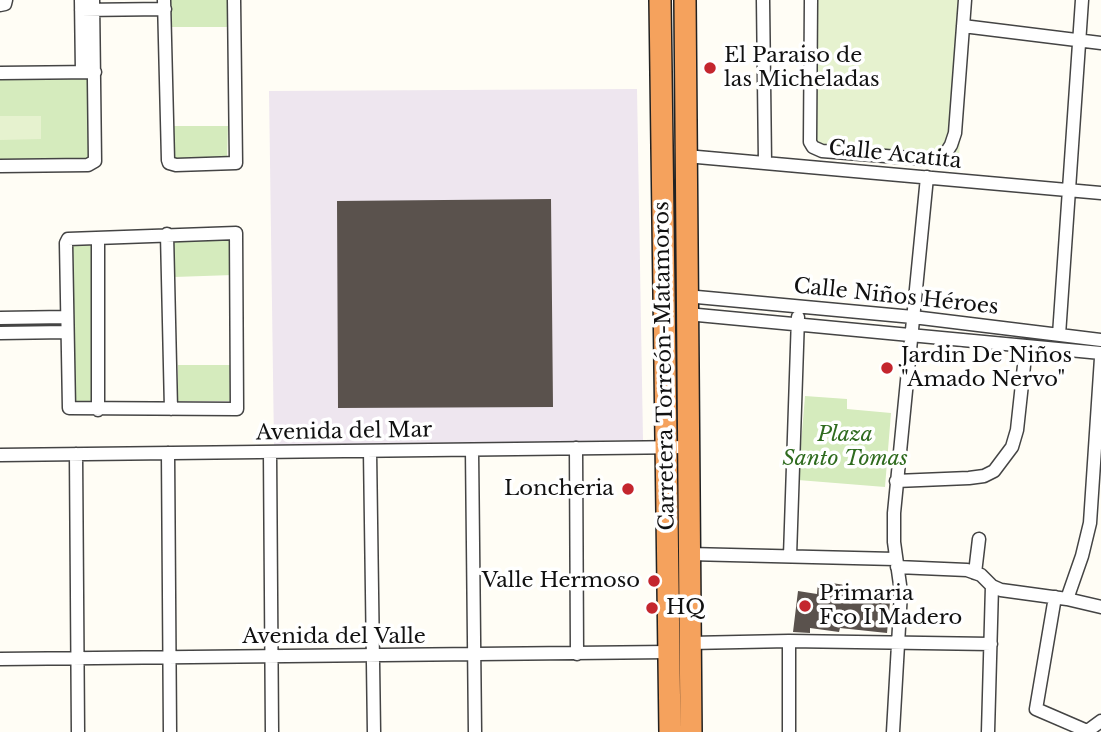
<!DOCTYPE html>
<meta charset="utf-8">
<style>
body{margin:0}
canvas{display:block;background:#fffdf5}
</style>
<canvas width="1101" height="732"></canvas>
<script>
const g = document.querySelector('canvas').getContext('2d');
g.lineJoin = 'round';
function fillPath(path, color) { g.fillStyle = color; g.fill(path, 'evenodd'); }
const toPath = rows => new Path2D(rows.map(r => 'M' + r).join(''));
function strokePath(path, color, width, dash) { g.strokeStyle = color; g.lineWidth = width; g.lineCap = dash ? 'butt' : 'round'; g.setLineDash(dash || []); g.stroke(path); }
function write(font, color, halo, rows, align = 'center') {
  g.font = font + ' "Libre Baskerville",serif'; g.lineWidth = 7; g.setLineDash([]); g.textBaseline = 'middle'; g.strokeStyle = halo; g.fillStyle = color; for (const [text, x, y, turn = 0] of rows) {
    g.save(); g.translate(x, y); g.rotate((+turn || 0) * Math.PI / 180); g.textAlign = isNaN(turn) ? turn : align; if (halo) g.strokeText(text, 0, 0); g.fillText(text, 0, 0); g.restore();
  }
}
const industrial = toPath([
 [637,89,643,440,274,446,269,91]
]);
const green = toPath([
 [168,0,227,0,227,27,169,27],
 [0,77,92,77,93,161,0,162],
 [172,126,228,126,227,159,171,158],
 [232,239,233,275,174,277,173,241],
 [73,243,92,243,95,404,74,404],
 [178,365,234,365,234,401,178,401],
 [805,396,847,399,847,409,891,413,885,487,798,480]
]);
const pitch = toPath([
 [817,0,970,0,958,171,813,153],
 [0,116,41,116,41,139,0,140]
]);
const building = toPath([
 [551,199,553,407,338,408,337,201],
 [818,581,845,585,843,598,873,601,876,600,877,591,891,592,887,633,840,628,839,632,810,628,810,633,793,632,798,591,817,594]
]);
const street = toPath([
 [81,0,82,72],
 [164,0,168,160,169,163,176,165,236,163,234,0],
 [763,0,765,162],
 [811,0,810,142,813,147,822,151,936,160,944,156,951,145,955,133,965,0],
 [0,5,5,4,6,0],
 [81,10,165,9],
 [963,26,1101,43],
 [0,73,95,72],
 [686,156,1101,193],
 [0,166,88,165,95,161,93,0],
 [236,233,237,409,69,408,66,243,68,239,236,233],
 [167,234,171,409],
 [98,238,98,410],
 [686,296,913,317,1101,340],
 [687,314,1101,353],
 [0,318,66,317],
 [0,333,67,332],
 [1059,335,1082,0],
 [576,448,577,654],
 [472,450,475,732],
 [370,451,374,732],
 [270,452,272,732],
 [168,453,170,732],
 [76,454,78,732],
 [0,455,688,447],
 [896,481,969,478,984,476,994,471,1012,447,1017,430,1026,347],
 [689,554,895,559],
 [790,556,798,317],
 [897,567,967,570,981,575,992,586,1001,590,1067,599,1101,607],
 [975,573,979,539],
 [1055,597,1036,709,1087,731],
 [1067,599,1082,556,1090,523,1101,358],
 [690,643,789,641,991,644],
 [0,659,669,652],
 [789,732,789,641],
 [893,732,901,592,894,542,894,513,927,177],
 [988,732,992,586],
 [1086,732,1101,721]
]);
const highway = toPath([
 [660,0,670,732],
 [685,0,691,732]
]);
const markers = [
 [710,68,7,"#c4262e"],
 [887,368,7,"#c4262e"],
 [628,489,7,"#c4262e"],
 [654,581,7,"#c4262e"],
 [805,606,7,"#c4262e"],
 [652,608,7,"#c4262e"]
];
const poiNames = [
 ["El Paraiso de",724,56],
 ["las Micheladas",724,80],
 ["Jardin De Niños",901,356],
 ["\"Amado Nervo\"",901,380],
 ["Loncheria",614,489,"right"],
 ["Valle Hermoso",640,581,"right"],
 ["Primaria",819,594],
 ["Fco I Madero",819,618],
 ["HQ",666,608]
];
const streetNames = [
 ["Calle Acatita",895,155,6],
 ["Calle Niños Héroes",896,297,6],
 ["Carretera Torreón-Matamoros",665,366,-91],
 ["Avenida del Mar",344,432,-1],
 ["Avenida del Valle",334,637]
];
const parkNames = [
 ["Plaza",845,435],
 ["Santo Tomas",845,459]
];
fillPath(industrial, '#eee6ef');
fillPath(green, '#d5ebbd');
fillPath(pitch, '#e6f2cf');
fillPath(building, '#5a524d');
strokePath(street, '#444', 15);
strokePath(highway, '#222', 24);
strokePath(street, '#fff', 12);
strokePath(highway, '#f5a25d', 21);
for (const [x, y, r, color] of markers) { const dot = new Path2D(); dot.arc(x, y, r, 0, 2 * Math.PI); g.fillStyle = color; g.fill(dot); strokePath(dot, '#fff', 2.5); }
write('21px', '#111', '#fff', poiNames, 'left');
write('21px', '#111', '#fff', streetNames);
write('italic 21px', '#2f6b1f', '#fff', parkNames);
</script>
